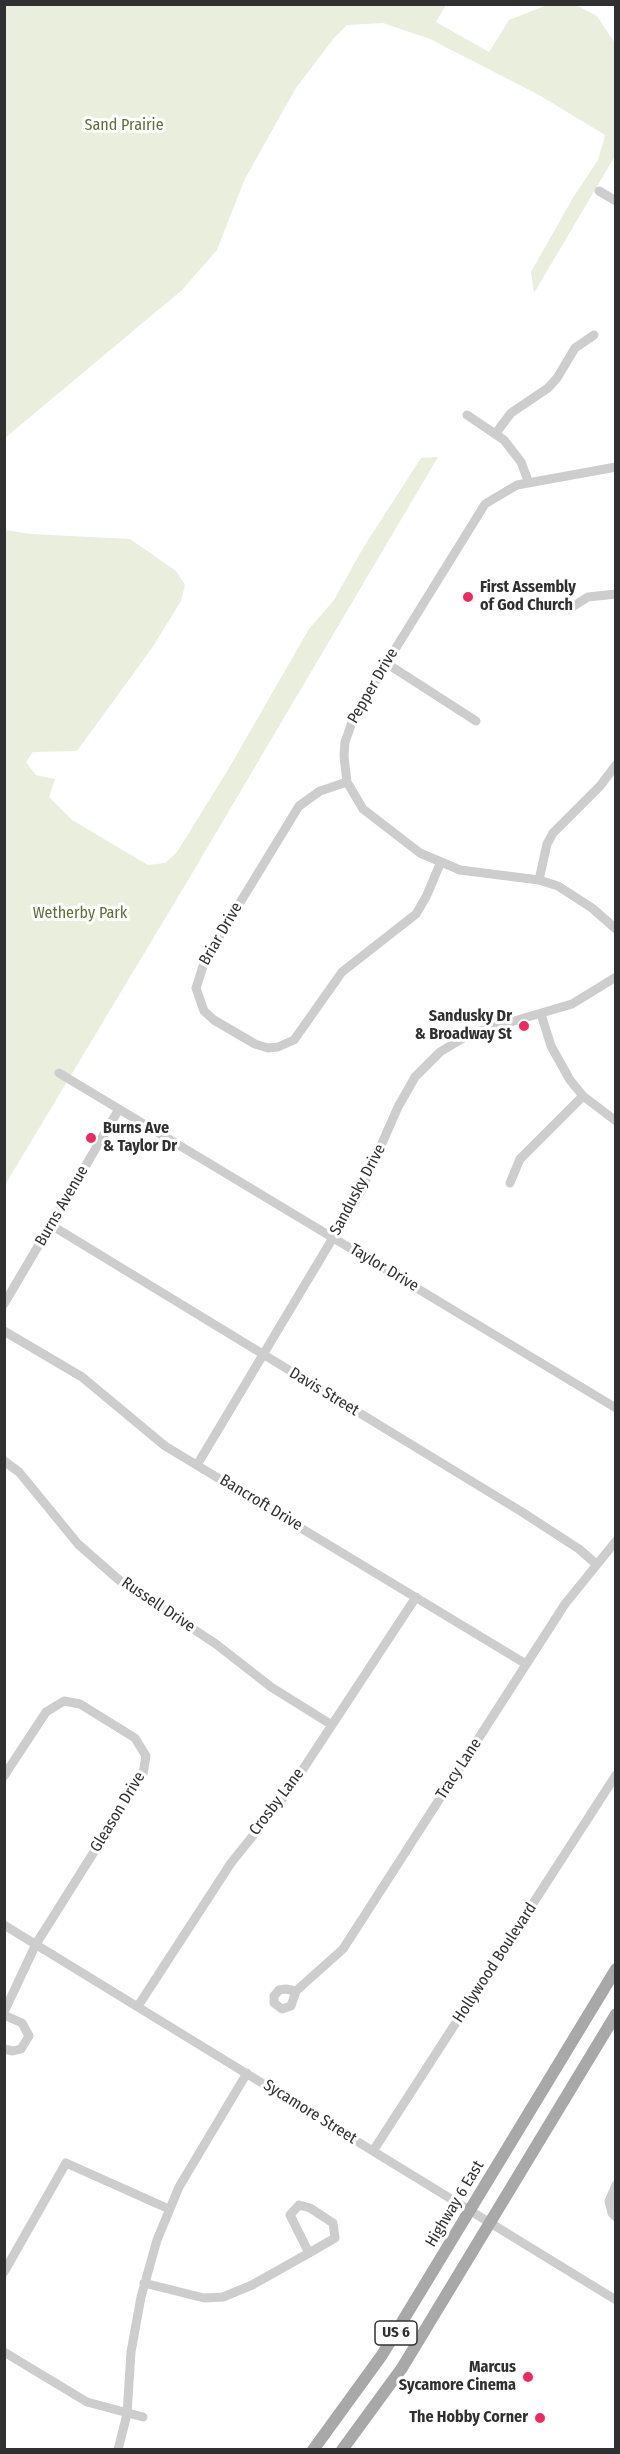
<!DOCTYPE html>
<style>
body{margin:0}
#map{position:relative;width:620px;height:2454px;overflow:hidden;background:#fff;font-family:"Fira Sans Condensed",sans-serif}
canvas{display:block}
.frame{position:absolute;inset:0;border:6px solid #303030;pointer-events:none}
</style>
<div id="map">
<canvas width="620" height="2454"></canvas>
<div class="frame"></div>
</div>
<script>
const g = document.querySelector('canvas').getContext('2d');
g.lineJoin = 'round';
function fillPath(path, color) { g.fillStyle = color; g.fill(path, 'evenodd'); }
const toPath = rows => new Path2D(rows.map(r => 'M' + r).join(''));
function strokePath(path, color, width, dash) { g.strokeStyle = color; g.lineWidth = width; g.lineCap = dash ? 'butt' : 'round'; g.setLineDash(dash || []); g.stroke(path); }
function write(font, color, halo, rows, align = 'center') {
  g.font = font + ' "Fira Sans Condensed",sans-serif'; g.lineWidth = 6; g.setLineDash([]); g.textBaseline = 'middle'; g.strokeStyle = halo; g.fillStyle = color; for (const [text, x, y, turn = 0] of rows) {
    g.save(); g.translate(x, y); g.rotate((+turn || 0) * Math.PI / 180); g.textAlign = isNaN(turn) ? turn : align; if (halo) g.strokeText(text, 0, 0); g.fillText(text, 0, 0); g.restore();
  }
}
const green = toPath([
 [5,5,446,5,436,22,489,52,509,20,547,5,576,5,597,16,615,43,615,156,534,293,531,272,574,196,598,160,605,135,539,95,430,39,383,23,347,25,334,38,296,88,275,125,244,181,217,250,182,290,5,438],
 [438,457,184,887,5,1185,5,530,31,534,130,539,176,571,185,585,181,601,152,648,77,751,33,752,26,762,36,775,55,779,49,797,72,820,148,865,165,863,177,852,229,768,309,629,334,600,363,548,421,458]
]);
const minor = toPath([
 [599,191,616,201],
 [467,415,504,440,521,462,529,483],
 [496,433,511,413,548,388,557,378,575,348,594,335],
 [616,467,517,485,485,504,355,714,345,742,344,756,347,782,363,809,420,853,460,870,539,880,558,886,592,908,616,929],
 [569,609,588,597,616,594],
 [386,663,476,721],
 [347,782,320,791,299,806,205,960,196,988,204,1011,214,1020,255,1044,268,1048,278,1047,294,1040,342,972,416,914,426,897,440,864],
 [539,880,547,844,553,833,600,786,616,765],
 [541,1014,551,1046,570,1080,583,1096,616,1121],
 [59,1073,616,1408],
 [510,1183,520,1159,583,1096],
 [51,1225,522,1512,579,1549,595,1563],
 [4,1304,119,1109],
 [4,1331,82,1377,165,1446,526,1664],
 [4,1461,19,1472,78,1544,119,1580,216,1644,271,1687,332,1725],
 [197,1465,361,1191,398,1107,415,1077,440,1052,470,1034,572,1004,616,977],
 [4,1776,46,1712,64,1701,80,1704,135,1738,146,1756,143,1774,36,1944,4,2012],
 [4,1925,616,2300],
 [286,1989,296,1991,291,2006,282,2009,274,2003,274,1996,279,1990,286,1989],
 [296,1991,343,1949,565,1604,616,1541],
 [138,2006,231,1863,288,1792,416,1597],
 [4,2015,22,2023,29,2036,21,2049,13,2051,4,2049],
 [373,2151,616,1775],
 [616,2185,609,2201,612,2213,616,2217],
 [299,2205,310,2208,333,2223,335,2238,309,2253,290,2215,299,2205],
 [4,2272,66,2163,169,2209],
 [144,2283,204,2298,223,2297,252,2285,309,2253],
 [4,2352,87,2402,143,2417],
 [118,2450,127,2414,131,2352,141,2297,157,2240,179,2187,247,2073]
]);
const major = toPath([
 [313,2450,382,2355,616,1969],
 [342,2450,402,2368,616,2014]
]);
const markers = [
 [468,597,6,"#f12862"],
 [524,1026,6,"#f12862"],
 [91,1138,6,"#f12862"],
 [528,2377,6,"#f12862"],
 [540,2418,6,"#f12862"]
];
const shields = [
 [396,2333,42]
];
const shieldNames = [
 ["US 6",396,2333]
];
const parkNames = [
 ["Sand Prairie",124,126],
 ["Wetherby Park",80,914]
];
const poiNames = [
 ["First Assembly",480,588,"left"],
 ["of God Church",480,606,"left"],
 ["Sandusky Dr",512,1017],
 ["& Broadway St",512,1035],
 ["Burns Ave",103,1129,"left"],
 ["& Taylor Dr",103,1147,"left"],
 ["Marcus",516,2368],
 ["Sycamore Cinema",516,2386],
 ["The Hobby Corner",528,2418]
];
const streetNames = [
 ["Pepper Drive",373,686,-60],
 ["Briar Drive",221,934,-60],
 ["Sandusky Drive",358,1190,-62],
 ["Burns Avenue",62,1206,-60],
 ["Taylor Drive",384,1268,31],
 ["Davis Street",324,1392,31],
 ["Bancroft Drive",261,1503,31],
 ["Russell Drive",158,1605,34],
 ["Tracy Lane",459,1769,-57],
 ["Crosby Lane",277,1802,-53],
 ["Gleason Drive",118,1812,-59],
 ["Hollywood Boulevard",495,1963,-57],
 ["Sycamore Street",310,2112,32],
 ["Highway 6 East",455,2204,-59]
];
fillPath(green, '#eaeedd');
strokePath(minor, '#cdcdcd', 9);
strokePath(major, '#a8a8a8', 12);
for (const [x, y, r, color] of markers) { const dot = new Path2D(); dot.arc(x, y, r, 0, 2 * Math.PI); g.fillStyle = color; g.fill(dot); strokePath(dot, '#fff', 2); }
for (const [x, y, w] of shields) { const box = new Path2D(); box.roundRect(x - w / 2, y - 12, w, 24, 4.5); g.fillStyle = '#fff'; g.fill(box); strokePath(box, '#303030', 1.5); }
write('bold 15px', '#303030', null, shieldNames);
write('16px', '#5e6f3a', '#fff', parkNames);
write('bold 16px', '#303030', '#fff', poiNames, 'right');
write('16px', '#303030', '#fff', streetNames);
</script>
